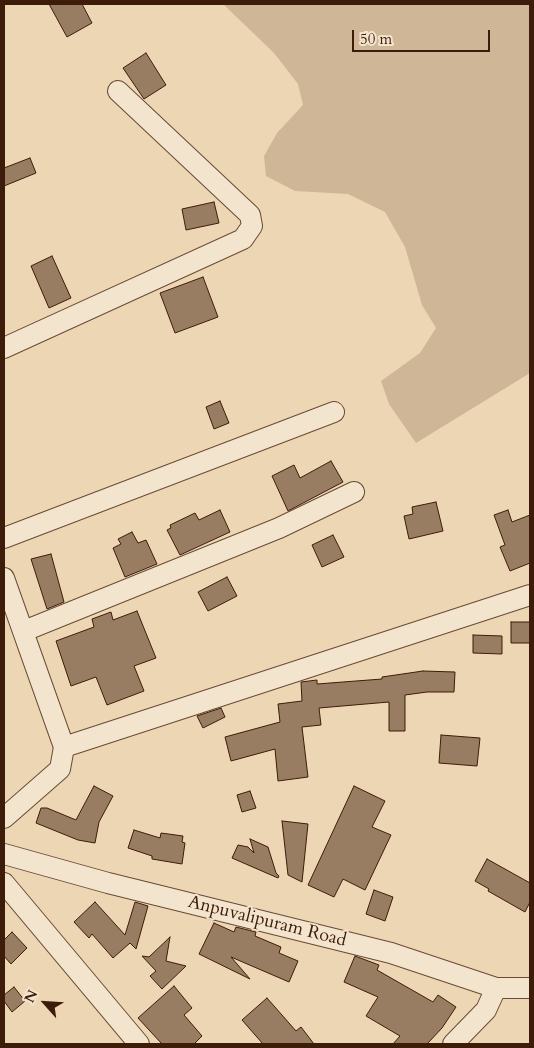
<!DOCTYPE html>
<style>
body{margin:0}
#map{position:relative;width:534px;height:1048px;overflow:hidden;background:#edd6b4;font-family:Cardo,serif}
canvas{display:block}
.frame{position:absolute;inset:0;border:5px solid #3d1c09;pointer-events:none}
.north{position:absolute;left:20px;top:978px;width:50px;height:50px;-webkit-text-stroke:4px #f3e4ce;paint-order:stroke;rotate:296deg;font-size:14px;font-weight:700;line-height:20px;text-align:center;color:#3d1c09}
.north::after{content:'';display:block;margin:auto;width:18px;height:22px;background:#3d1c09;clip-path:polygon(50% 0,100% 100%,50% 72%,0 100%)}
.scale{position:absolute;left:352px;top:30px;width:138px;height:22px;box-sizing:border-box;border:2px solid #3d1c09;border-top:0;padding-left:6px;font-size:15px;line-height:18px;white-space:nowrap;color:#3d1c09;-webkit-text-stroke:4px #f3e4ce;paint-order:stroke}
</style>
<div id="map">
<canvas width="534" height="1048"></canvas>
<div class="frame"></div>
<div class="north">N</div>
<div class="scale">50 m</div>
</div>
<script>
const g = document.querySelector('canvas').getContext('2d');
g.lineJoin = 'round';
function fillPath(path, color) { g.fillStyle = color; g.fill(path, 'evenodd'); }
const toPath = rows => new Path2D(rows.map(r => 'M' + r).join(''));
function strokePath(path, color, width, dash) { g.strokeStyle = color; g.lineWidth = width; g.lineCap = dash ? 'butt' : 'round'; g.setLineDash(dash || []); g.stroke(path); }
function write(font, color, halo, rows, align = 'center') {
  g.font = font + ' Cardo,serif'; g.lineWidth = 4; g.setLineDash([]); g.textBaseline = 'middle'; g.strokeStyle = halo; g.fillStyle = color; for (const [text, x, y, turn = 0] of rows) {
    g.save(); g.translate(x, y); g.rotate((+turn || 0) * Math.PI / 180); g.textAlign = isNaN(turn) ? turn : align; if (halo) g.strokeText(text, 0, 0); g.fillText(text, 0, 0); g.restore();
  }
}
const green = toPath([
 [223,4,530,4,530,373,416,443,389,404,381,381,420,353,436,328,422,305,405,247,385,212,348,194,295,191,266,176,264,156,277,133,303,105,298,84,274,53]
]);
const building = toPath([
 [49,4,82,4,92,23,67,37,49,4],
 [146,53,166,85,144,99,123,68,146,53],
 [30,158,36,173,4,186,4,168,30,158],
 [214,202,219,223,186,230,182,209,214,202],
 [52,256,71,298,49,308,31,266,52,256],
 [203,277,218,317,175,333,160,293,203,277],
 [220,401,229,423,214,429,206,407,220,401],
 [331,461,343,482,288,511,272,476,294,465,300,478,331,461],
 [436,502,443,531,409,539,404,516,413,514,412,507,436,502],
 [220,510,230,532,180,555,167,530,171,528,170,525,195,513,199,520,220,510],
 [508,510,512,522,530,515,530,563,510,571,500,547,505,545,494,515,508,510],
 [132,532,138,543,146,540,157,564,125,577,113,548,121,544,118,539,132,532],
 [333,535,344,557,322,567,312,545,333,535],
 [51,554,64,602,47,609,31,559,51,554],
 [227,577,237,596,208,611,198,592,227,577],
 [137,611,156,658,134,666,144,691,107,705,96,677,71,686,56,641,94,627,92,619,111,612,113,620,137,611],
 [511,622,530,622,530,643,511,643,511,622],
 [473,635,502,636,502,654,473,653,473,635],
 [423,671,455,672,454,692,427,692,405,695,405,731,389,731,389,702,319,708,321,725,302,727,308,777,278,781,275,749,231,761,225,737,280,722,278,704,302,701,301,682,317,680,317,684,382,679,382,677,423,671],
 [221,708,225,717,203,728,197,716,221,708],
 [441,735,480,738,477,766,439,763,441,735],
 [94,786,113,796,99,822,95,843,78,840,36,823,41,808,47,808,76,820,94,786],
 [354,786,385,801,372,827,391,835,365,890,343,879,334,897,308,885,354,786],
 [250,791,256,808,242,812,237,795,250,791],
 [282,821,308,824,302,882,288,875,282,821],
 [134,830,160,838,161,833,183,836,182,842,185,843,182,864,152,859,152,856,128,848,134,830],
 [250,839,268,847,276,873,279,876,278,878,232,858,238,845,248,847,254,853,250,839],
 [487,859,530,883,530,902,525,912,488,891,489,889,475,881,487,859],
 [374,890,393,897,385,921,366,914,374,890],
 [95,902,125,935,135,902,148,906,136,949,130,943,113,958,92,934,89,938,74,922,95,902],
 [214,923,234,932,236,927,256,932,255,936,281,947,279,953,298,961,289,982,231,957,250,979,199,954,214,923],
 [12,932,27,948,11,964,4,956,4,940,12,932],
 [170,937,166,961,186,966,162,989,150,976,156,971,142,956,149,957,170,937],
 [355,956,379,965,377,970,433,1002,438,995,456,1007,442,1028,427,1044,393,1044,400,1036,366,1016,378,997,344,982,355,956],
 [174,986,192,1008,184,1015,202,1036,194,1044,162,1044,138,1018,174,986],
 [14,987,25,1001,12,1012,4,1001,4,995,14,987],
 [267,998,296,1031,301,1027,314,1044,263,1044,242,1020,267,998]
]);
const minor = toPath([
 [4,348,243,239,252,226,250,215,118,91],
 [4,538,334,412],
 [4,578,64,747,60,769,4,818],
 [24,631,279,528,354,492],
 [64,747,530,595],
 [4,854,108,883,391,953,496,988,530,988],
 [4,883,139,1044],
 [453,1044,486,1010,496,988]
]);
const streetNames = [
 ["Anpuvalipuram Road",267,922,14]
];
fillPath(green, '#cfb697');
fillPath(building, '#997d62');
strokePath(building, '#3d1c09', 1);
strokePath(minor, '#694a34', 22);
strokePath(minor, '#f3e4ce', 20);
write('18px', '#3d1c09', '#f3e4ce', streetNames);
</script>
